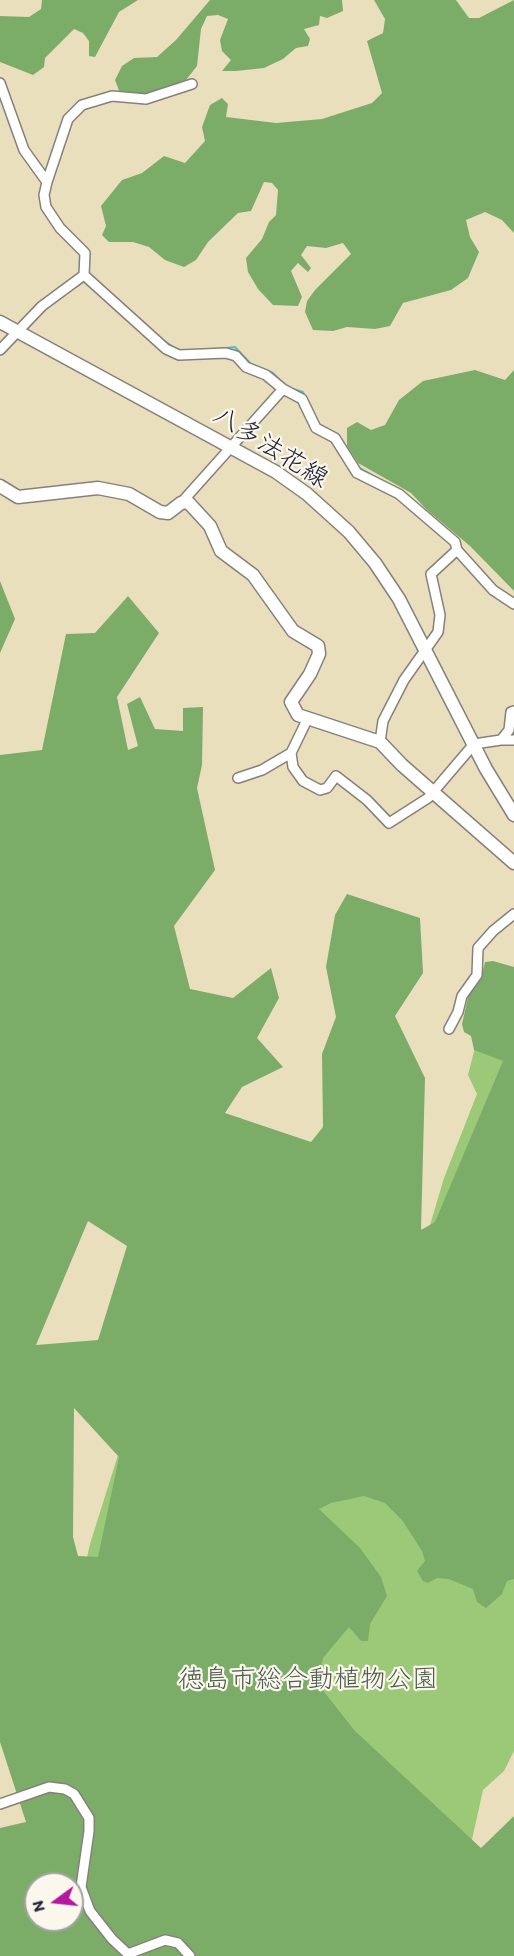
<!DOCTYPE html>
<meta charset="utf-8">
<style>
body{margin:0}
#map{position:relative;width:514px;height:1956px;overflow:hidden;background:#eadfbc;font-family:Itim,sans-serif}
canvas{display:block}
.north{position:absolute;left:24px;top:1872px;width:60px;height:60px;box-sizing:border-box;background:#fbf7ec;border:2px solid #a4a2a5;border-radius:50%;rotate:255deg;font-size:16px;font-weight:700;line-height:24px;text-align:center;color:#22223b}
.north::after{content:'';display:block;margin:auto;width:21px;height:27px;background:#b5179e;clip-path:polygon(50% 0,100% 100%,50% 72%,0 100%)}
</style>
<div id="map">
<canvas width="514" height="1956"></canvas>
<div class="north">N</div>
</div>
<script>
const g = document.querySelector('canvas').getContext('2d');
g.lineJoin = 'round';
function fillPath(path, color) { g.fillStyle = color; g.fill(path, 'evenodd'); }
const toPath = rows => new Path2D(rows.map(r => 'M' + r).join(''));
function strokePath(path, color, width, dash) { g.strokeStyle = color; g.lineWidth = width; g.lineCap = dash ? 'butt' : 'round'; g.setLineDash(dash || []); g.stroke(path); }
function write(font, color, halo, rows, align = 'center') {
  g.font = font + ' Itim,"Klee One",sans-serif'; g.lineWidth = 4.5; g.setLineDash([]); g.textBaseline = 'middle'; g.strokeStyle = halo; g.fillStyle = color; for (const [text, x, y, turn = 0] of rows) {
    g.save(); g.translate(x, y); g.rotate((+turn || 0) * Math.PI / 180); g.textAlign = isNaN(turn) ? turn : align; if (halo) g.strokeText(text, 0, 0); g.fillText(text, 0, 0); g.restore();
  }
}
const green = toPath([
 [478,1036,504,1049,514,1073,514,1751,504,1771,483,1790,471,1844,71,1630,90,1544,124,1436,414,1226,428,1232,444,1178,477,1094,468,1075]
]);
const forest = toPath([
 [42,0,138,0,119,12,95,57,89,56,89,41,83,33,74,29,45,58,44,67,33,75,0,62,0,16,29,17,41,9],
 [210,0,342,0,343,11,327,18,320,16,319,25,304,29,310,39,308,46,296,48,283,59,264,68,236,71,222,71,231,60,222,51,220,40,228,19,218,15,207,16,201,29,197,66,186,80,141,97,120,93,115,80,122,66,134,58,157,57,176,40],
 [374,0,456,0,469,18,479,18,514,0,514,233,502,220,485,212,466,220,470,237,479,252,468,278,451,290,403,303,390,326,375,329,347,327,333,331,313,330,305,312,307,301,315,290,351,254,343,243,326,248,307,246,301,255,311,268,308,272,298,263,291,271,302,297,298,306,273,305,258,289,248,272,246,258,262,239,269,222,276,215,278,190,272,183,264,182,251,211,238,213,208,242,196,260,184,267,165,260,149,247,133,242,109,242,102,235,106,226,101,206,122,180,142,173,164,156,185,163,205,141,202,127,210,105,222,98,228,104,226,117,276,123,322,119,372,103,382,93,367,41,383,33,385,19],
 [475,370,505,380,514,370,514,591,470,546,427,510,411,493,358,463,347,446,347,428,357,422,371,430,385,425,399,400,423,381],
 [0,581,15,619,0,653],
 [128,596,159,633,117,697,128,750,138,746,127,704,140,697,155,729,183,731,183,708,203,707,202,765,197,788,215,870,174,926,190,989,233,998,271,968,279,998,257,1038,283,1067,242,1087,225,1113,311,1142,323,1127,322,1054,336,1017,326,967,335,915,347,894,420,918,423,973,395,1016,425,1078,421,1230,435,1222,503,1061,474,1050,471,1036,464,1032,462,1024,469,993,482,975,485,962,493,961,514,967,514,1579,507,1581,502,1594,486,1608,477,1602,473,1589,449,1579,437,1578,428,1583,423,1581,417,1571,425,1561,422,1551,402,1520,385,1503,364,1496,331,1503,319,1509,360,1548,381,1577,387,1596,370,1624,368,1641,361,1641,349,1627,323,1658,317,1683,355,1731,481,1848,514,1816,514,1956,0,1956,0,1828,26,1822,0,1742,0,755,42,750,66,634,95,633],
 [88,1221,127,1246,98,1340,36,1345],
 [74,1408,119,1457,98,1557,78,1556,73,1537],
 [36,1884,72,1884,72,1920,36,1920]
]);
const stream = toPath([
 [69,291,85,281],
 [160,338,175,348],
 [210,350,235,347,251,364,273,373,285,386],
 [293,389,303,392,305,397],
 [358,467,379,479],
 [405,494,414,502],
 [459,545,469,557]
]);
const minor = toPath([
 [0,83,24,150,47,182,44,195,46,207,60,228,85,253,84,275,42,306,0,350],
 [47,182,68,119,82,105,112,96,146,99,192,84],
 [84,275,166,349,179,355,226,353,236,356,246,367,266,375,283,389],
 [181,503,283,389,302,399,316,428,335,438,357,473,399,494,455,542,457,550,431,574,440,615,438,632,404,680,383,721,380,742],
 [457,550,493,590,514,604],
 [307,720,291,753,293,767,303,781,320,790,327,788,336,776,367,800,389,823,428,798,474,744,501,740,509,730,511,712,514,711],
 [501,740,514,740],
 [238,778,262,770,291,753],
 [449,1029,458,1012,462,996,477,975,478,948,493,931,514,914],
 [0,1804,49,1787,65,1789,74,1794,89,1818,89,1831,81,1887,90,1911,112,1939,128,1954,165,1940,178,1943,190,1956]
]);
const major = toPath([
 [0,322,276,472,307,494,349,532,375,563,399,599,486,769,514,815],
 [0,486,18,497,98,488,129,494,160,512,168,513,181,503,188,502,210,526,221,551,253,575,293,631,318,646,319,654,310,674,291,702,298,715,380,742,402,765,514,863]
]);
const streetNames = [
 ["八多法花線",270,448,32]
];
const parkNames = [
 ["徳島市総合動植物公園",308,1680]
];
fillPath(green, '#9bc977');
fillPath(forest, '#7cad68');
strokePath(stream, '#51bec9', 2);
strokePath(minor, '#86807c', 12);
strokePath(major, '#86807c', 15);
strokePath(minor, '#fff', 9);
strokePath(major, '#fff', 12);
write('26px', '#22223b', '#fbf7ec', streetNames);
write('26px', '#4c5c50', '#fbf7ec', parkNames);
</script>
